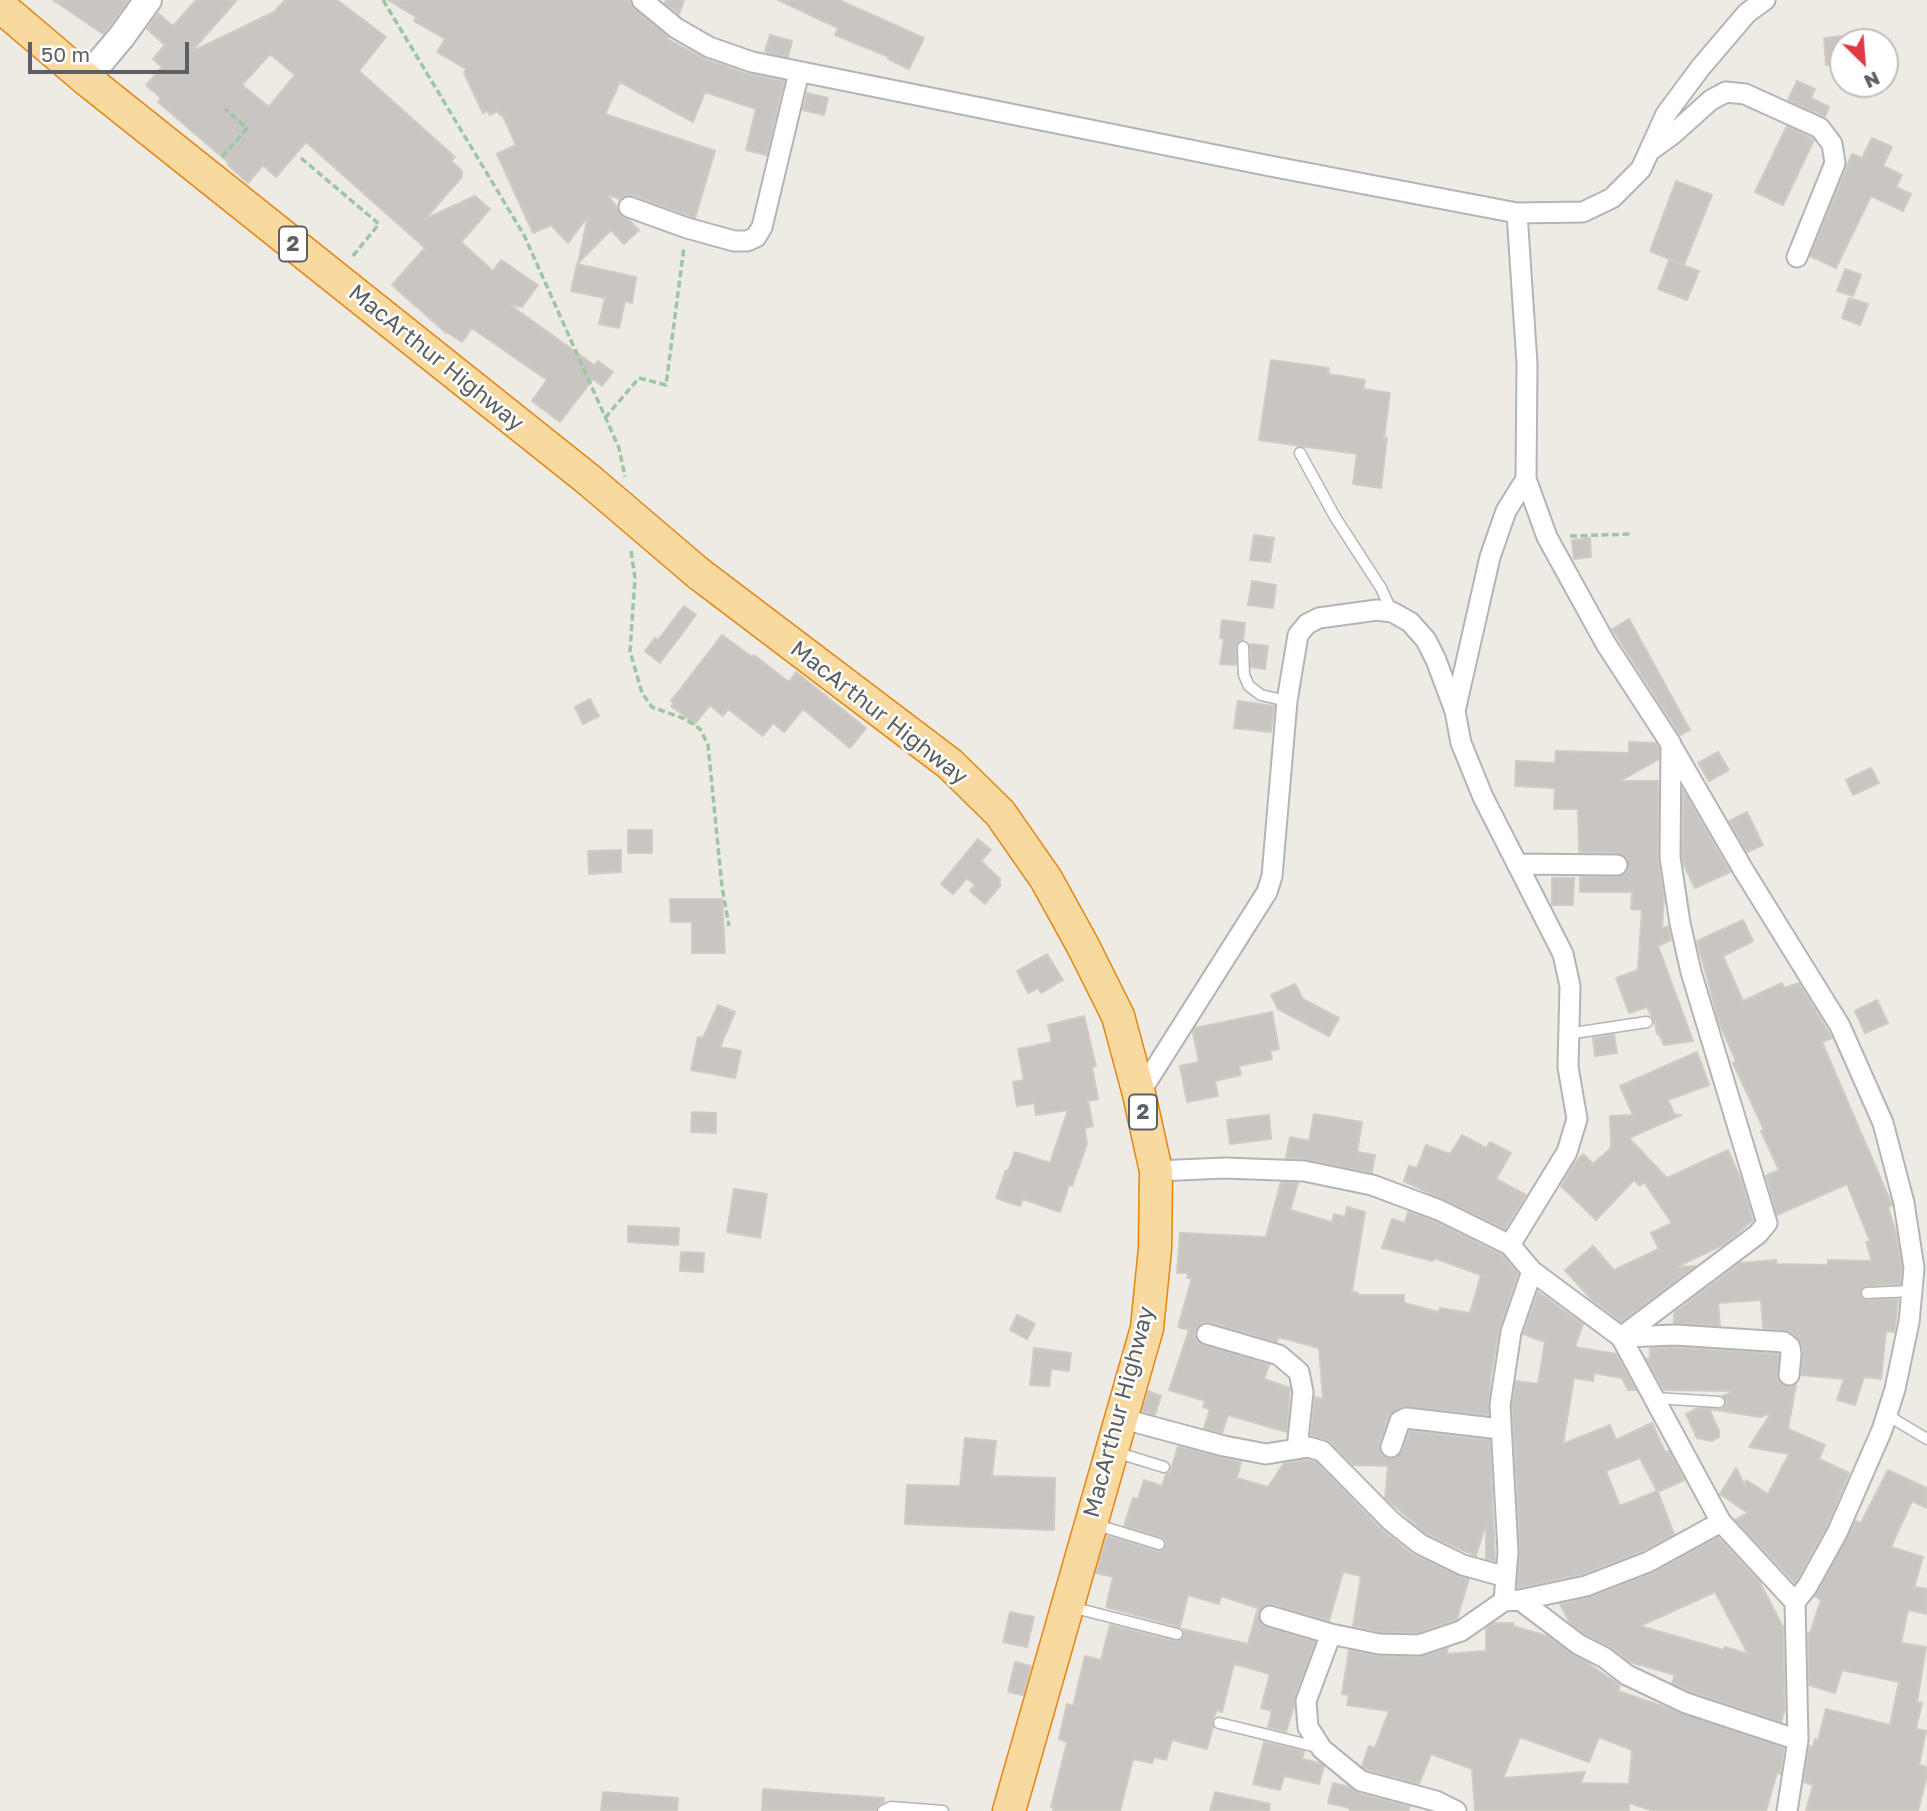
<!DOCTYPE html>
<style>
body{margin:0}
#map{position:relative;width:1927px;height:1811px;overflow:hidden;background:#eeeae4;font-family:"Golos Text",sans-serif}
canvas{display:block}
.north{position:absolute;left:1829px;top:28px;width:70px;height:70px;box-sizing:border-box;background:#fff;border:2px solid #bebfc1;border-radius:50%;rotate:155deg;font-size:19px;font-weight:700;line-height:28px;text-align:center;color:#5c6064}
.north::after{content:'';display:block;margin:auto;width:24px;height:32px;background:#de3a42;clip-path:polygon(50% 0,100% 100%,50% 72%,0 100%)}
.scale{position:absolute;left:28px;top:42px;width:161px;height:32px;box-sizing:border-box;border:4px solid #5c6064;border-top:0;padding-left:9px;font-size:21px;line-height:24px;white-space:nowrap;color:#5c6064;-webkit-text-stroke:5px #fff;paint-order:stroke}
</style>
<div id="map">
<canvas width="1927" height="1811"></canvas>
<div class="north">N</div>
<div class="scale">50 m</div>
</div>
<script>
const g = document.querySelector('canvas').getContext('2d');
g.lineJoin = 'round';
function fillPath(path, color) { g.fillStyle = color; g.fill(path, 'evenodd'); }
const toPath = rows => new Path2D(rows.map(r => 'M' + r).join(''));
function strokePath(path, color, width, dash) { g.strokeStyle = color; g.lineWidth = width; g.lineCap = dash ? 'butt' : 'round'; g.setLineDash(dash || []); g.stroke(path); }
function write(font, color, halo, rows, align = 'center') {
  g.font = font + ' "Golos Text",sans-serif'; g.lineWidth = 5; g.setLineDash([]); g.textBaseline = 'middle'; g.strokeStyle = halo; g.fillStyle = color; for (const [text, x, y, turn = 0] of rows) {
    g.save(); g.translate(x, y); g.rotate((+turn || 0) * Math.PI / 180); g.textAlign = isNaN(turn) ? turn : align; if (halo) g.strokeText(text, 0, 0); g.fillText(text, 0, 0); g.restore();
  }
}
const building = toPath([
 [53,0,129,0,103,34,53,0],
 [196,0,237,0,191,52,274,12,285,0,337,0,386,37,359,71,455,157,451,161,462,171,462,177,425,219,475,196,490,209,461,242,493,271,501,260,538,285,522,307,510,305,594,365,598,361,613,372,602,386,593,379,560,422,532,401,547,380,472,328,462,342,447,332,446,333,392,285,425,248,306,142,276,177,263,165,248,183,228,165,229,163,158,102,161,98,146,85,162,67,153,59,165,45,147,29,158,13,173,26,196,0],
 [270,54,295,75,269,107,242,85,270,54],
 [388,0,629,0,634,9,668,37,667,39,705,59,748,74,784,81,767,155,746,150,756,109,705,92,693,122,620,82,605,114,715,151,695,218,633,195,626,195,620,199,606,194,617,207,620,215,630,221,639,230,624,244,611,230,578,263,588,216,568,243,551,225,533,233,497,154,516,145,502,114,500,115,498,111,490,115,488,111,483,113,464,73,466,69,437,52,445,39,414,21,416,17,388,0],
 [666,0,684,0,679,14,665,3,666,0],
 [778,0,839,0,924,38,909,69,888,59,889,57,835,35,838,28,778,0],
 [770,35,792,41,788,57,765,52,770,35],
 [1843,36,1843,64,1826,65,1824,38,1843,36],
 [1797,81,1815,89,1811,98,1829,107,1825,117,1788,100,1797,81],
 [807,93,828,98,824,115,803,110,807,93],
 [1787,126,1814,140,1783,205,1755,192,1787,126],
 [1872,138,1892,147,1883,166,1902,175,1896,187,1911,194,1903,211,1871,196,1836,268,1810,256,1852,154,1862,158,1872,138],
 [1676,181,1712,195,1684,265,1650,251,1676,181],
 [1669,260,1699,271,1687,300,1658,289,1669,260],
 [577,264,636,277,632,303,625,301,619,328,599,324,605,298,571,291,577,264],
 [1845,269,1861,275,1853,296,1837,291,1845,269],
 [1849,298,1868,304,1860,325,1842,318,1849,298],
 [1271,360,1329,368,1328,374,1365,380,1363,389,1390,393,1384,438,1387,438,1381,488,1353,484,1357,454,1259,440,1271,360],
 [1254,535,1274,538,1270,562,1250,560,1254,535],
 [1590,538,1591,557,1574,559,1572,540,1590,538],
 [1252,581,1276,585,1273,608,1248,605,1252,581],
 [684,606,696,615,660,663,645,651,655,638,658,640,684,606],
 [1629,619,1690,730,1680,735,1612,629,1629,619],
 [1222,620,1245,623,1243,640,1239,641,1236,647,1236,665,1220,664,1224,639,1220,638,1222,620],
 [722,635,752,657,754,655,789,682,796,672,866,728,850,748,803,709,784,732,773,723,763,736,728,709,723,716,710,705,695,724,671,706,674,703,671,701,722,635],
 [1250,644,1268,646,1265,669,1251,667,1250,644],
 [590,699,599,716,583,724,575,707,590,699],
 [1238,701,1274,706,1271,732,1234,728,1238,701],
 [1629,742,1656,743,1659,748,1659,759,1620,781,1658,781,1658,857,1664,897,1662,927,1668,927,1671,940,1658,946,1693,1041,1664,1045,1659,1034,1657,1034,1654,1020,1647,1007,1629,1013,1616,978,1638,970,1642,910,1631,909,1632,892,1580,892,1580,877,1622,876,1628,871,1627,858,1617,853,1579,852,1578,809,1554,809,1555,788,1515,786,1516,761,1555,763,1556,751,1629,753,1629,742],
 [1718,752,1729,770,1709,781,1698,763,1718,752],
 [1871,768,1879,783,1853,795,1846,780,1871,768],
 [1683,790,1730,872,1695,888,1684,865,1682,856,1683,790],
 [1747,812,1763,845,1747,852,1729,821,1747,812],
 [628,830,652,830,652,853,628,853,628,830],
 [978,839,991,850,981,861,1000,879,1000,886,985,904,970,891,975,885,967,878,953,894,941,884,978,839],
 [621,850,621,872,589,874,588,851,621,850],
 [1552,878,1574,878,1573,905,1552,905,1552,878],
 [670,899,722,899,725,953,692,953,692,922,671,922,670,899],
 [1743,920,1753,941,1723,956,1743,1001,1782,983,1784,988,1799,983,1832,1038,1822,1042,1892,1205,1888,1207,1896,1233,1902,1268,1900,1284,1866,1286,1860,1293,1861,1298,1867,1300,1898,1299,1895,1328,1894,1332,1886,1331,1881,1379,1864,1377,1855,1405,1837,1400,1844,1379,1801,1375,1802,1344,1791,1332,1763,1328,1761,1300,1718,1303,1720,1326,1674,1323,1674,1313,1740,1263,1776,1260,1776,1264,1828,1265,1828,1260,1872,1261,1866,1242,1870,1241,1847,1184,1777,1215,1766,1176,1779,1170,1761,1131,1764,1130,1733,1063,1736,1061,1719,1022,1697,941,1743,920],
 [1047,954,1063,980,1041,993,1038,988,1028,993,1017,971,1047,954],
 [1295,984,1303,999,1339,1018,1329,1036,1278,1009,1271,995,1295,984],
 [1877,1000,1888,1023,1865,1033,1855,1011,1877,1000],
 [718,1005,735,1012,720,1047,741,1051,735,1078,691,1070,698,1037,703,1038,718,1005],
 [1272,1012,1279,1049,1270,1051,1272,1059,1239,1066,1241,1075,1215,1081,1218,1096,1187,1102,1180,1066,1199,1062,1193,1032,1195,1028,1272,1012],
 [1084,1016,1096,1066,1092,1067,1098,1099,1088,1101,1093,1126,1085,1128,1087,1144,1072,1186,1069,1185,1060,1212,1023,1199,1020,1206,996,1198,1006,1170,1008,1171,1015,1152,1050,1163,1068,1110,1036,1115,1034,1103,1017,1106,1013,1082,1024,1080,1018,1049,1052,1042,1048,1025,1084,1016],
 [1614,1034,1617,1053,1595,1056,1593,1038,1614,1034],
 [1697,1052,1709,1085,1668,1100,1674,1114,1681,1115,1629,1138,1667,1178,1728,1150,1741,1180,1753,1220,1725,1244,1676,1267,1696,1266,1621,1322,1591,1299,1565,1270,1593,1246,1614,1270,1659,1249,1651,1233,1672,1223,1644,1182,1640,1186,1634,1180,1596,1220,1561,1186,1574,1164,1583,1154,1593,1164,1611,1148,1610,1116,1633,1115,1620,1086,1697,1052],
 [692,1112,716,1113,716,1133,691,1132,692,1112],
 [1314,1114,1362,1122,1357,1152,1375,1155,1372,1173,1306,1159,1286,1158,1290,1137,1309,1141,1314,1114],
 [1269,1115,1271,1139,1230,1144,1227,1120,1269,1115],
 [1462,1135,1486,1148,1490,1142,1511,1153,1496,1179,1526,1195,1505,1229,1404,1181,1409,1166,1417,1168,1426,1145,1450,1154,1462,1135],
 [1281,1182,1298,1183,1290,1210,1332,1222,1334,1214,1345,1217,1347,1207,1365,1212,1352,1291,1358,1293,1358,1295,1404,1295,1404,1303,1439,1312,1440,1308,1470,1313,1481,1275,1434,1258,1433,1261,1382,1248,1392,1219,1405,1223,1408,1212,1434,1221,1502,1255,1518,1273,1499,1330,1491,1376,1488,1415,1401,1407,1389,1416,1379,1444,1382,1455,1393,1459,1402,1452,1410,1431,1490,1440,1495,1561,1486,1559,1486,1523,1476,1556,1427,1534,1385,1498,1388,1466,1353,1465,1330,1442,1311,1435,1315,1397,1323,1399,1319,1348,1278,1337,1277,1342,1210,1322,1203,1322,1196,1330,1195,1336,1199,1343,1269,1365,1264,1379,1290,1388,1287,1432,1228,1415,1222,1433,1204,1428,1210,1409,1203,1407,1205,1401,1169,1390,1189,1330,1178,1327,1192,1278,1187,1278,1188,1273,1177,1273,1180,1233,1266,1237,1281,1182],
 [734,1189,767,1194,760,1238,727,1232,734,1189],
 [628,1226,679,1228,678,1245,628,1242,628,1226],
 [681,1252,704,1253,703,1272,680,1271,681,1252],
 [1538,1292,1583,1324,1575,1347,1616,1354,1636,1390,1628,1390,1622,1378,1594,1373,1593,1381,1574,1378,1563,1444,1610,1425,1616,1440,1652,1423,1665,1452,1669,1451,1684,1480,1658,1492,1674,1534,1643,1551,1582,1574,1517,1588,1520,1552,1512,1406,1516,1381,1538,1384,1545,1342,1523,1334,1538,1292],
 [1640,1458,1657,1491,1620,1506,1606,1471,1640,1458],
 [1017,1315,1035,1324,1027,1339,1010,1330,1017,1315],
 [1676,1347,1779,1354,1778,1381,1787,1387,1796,1385,1788,1429,1825,1445,1819,1459,1849,1473,1826,1528,1795,1583,1735,1520,1748,1513,1720,1494,1736,1468,1745,1486,1746,1480,1768,1494,1789,1454,1749,1447,1771,1413,1760,1417,1709,1409,1719,1431,1719,1437,1712,1441,1697,1438,1686,1414,1698,1408,1722,1409,1726,1403,1723,1396,1734,1391,1664,1390,1646,1358,1650,1359,1650,1348,1676,1347],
 [1034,1348,1071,1353,1069,1371,1051,1369,1049,1386,1030,1385,1034,1348],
 [1148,1391,1161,1396,1155,1415,1142,1411,1148,1391],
 [965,1438,996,1441,992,1476,1055,1478,1054,1530,905,1524,907,1485,960,1486,965,1438],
 [1178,1446,1241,1462,1237,1478,1268,1487,1284,1463,1307,1460,1316,1462,1382,1530,1412,1554,1469,1579,1457,1619,1417,1633,1380,1632,1353,1626,1361,1576,1343,1572,1329,1621,1273,1604,1266,1604,1258,1613,1262,1625,1315,1642,1295,1697,1294,1706,1286,1732,1268,1727,1272,1711,1261,1708,1270,1674,1234,1664,1222,1712,1217,1710,1212,1721,1213,1727,1207,1749,1172,1740,1166,1760,1154,1757,1152,1763,1133,1759,1120,1811,1053,1811,1054,1808,1051,1807,1067,1742,1059,1739,1067,1704,1073,1706,1085,1656,1101,1660,1110,1625,1175,1641,1180,1641,1184,1636,1182,1629,1248,1644,1258,1608,1221,1596,1219,1604,1188,1595,1180,1627,1106,1607,1113,1577,1096,1573,1107,1536,1157,1551,1161,1551,1166,1547,1166,1542,1162,1537,1124,1526,1133,1498,1138,1499,1144,1480,1162,1486,1166,1474,1170,1473,1178,1446],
 [1888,1470,1927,1488,1927,1508,1912,1501,1891,1547,1923,1557,1914,1587,1927,1589,1927,1614,1908,1610,1901,1643,1926,1647,1917,1702,1922,1703,1916,1729,1926,1731,1919,1765,1927,1767,1927,1775,1918,1811,1806,1811,1813,1785,1804,1782,1809,1746,1813,1747,1815,1739,1818,1740,1826,1709,1890,1725,1899,1682,1842,1670,1835,1693,1809,1685,1808,1633,1810,1633,1821,1600,1815,1596,1856,1521,1861,1523,1888,1470],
 [1718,1537,1759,1581,1783,1627,1785,1709,1781,1722,1691,1692,1672,1683,1675,1675,1630,1662,1612,1648,1585,1634,1570,1623,1560,1604,1590,1597,1652,1573,1718,1537],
 [1715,1592,1748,1654,1725,1647,1724,1650,1640,1626,1715,1592],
 [1010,1612,1034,1617,1027,1647,1003,1642,1010,1612],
 [1494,1623,1513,1623,1513,1626,1547,1636,1620,1685,1618,1691,1784,1748,1780,1774,1777,1773,1766,1811,1654,1811,1629,1803,1629,1811,1475,1811,1472,1769,1431,1754,1419,1784,1367,1770,1362,1766,1369,1746,1375,1748,1389,1711,1347,1705,1349,1695,1342,1694,1349,1650,1378,1656,1419,1657,1448,1648,1446,1654,1486,1651,1486,1628,1494,1623],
 [1520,1737,1589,1762,1599,1737,1632,1750,1629,1784,1581,1783,1585,1772,1503,1778,1520,1737],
 [1015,1662,1031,1666,1023,1695,1008,1692,1015,1662],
 [1264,1742,1304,1751,1302,1759,1320,1763,1324,1766,1319,1784,1284,1776,1280,1790,1253,1784,1264,1742],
 [1333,1783,1349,1787,1358,1793,1410,1807,1408,1811,1350,1811,1350,1808,1328,1803,1333,1783],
 [763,1789,884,1798,884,1802,877,1806,876,1811,762,1811,763,1789],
 [603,1792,678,1798,677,1811,601,1811,603,1792],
 [1215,1792,1270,1804,1269,1811,1210,1811,1215,1792]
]);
const path = toPath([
 [383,0,524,235,619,448,625,477],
 [222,157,247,128,225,109],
 [301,158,379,224,352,257],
 [605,418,639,378,666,385,684,247],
 [1570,536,1633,534],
 [631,551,635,578,630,651,642,693,652,707,685,719,700,729,708,745,722,887,729,926]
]);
const service = toPath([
 [1300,453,1335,517,1381,588,1392,612],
 [1243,647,1244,675,1249,686,1261,695,1287,701],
 [1567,1034,1647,1022],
 [1867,1293,1912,1291],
 [1655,1398,1719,1402],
 [1887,1415,1927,1439],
 [1115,1452,1164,1467],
 [1094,1524,1159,1544],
 [1071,1607,1177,1634],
 [1219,1723,1321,1748],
 [883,1811,891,1807,943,1811]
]);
const minor = toPath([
 [642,0,676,28,709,47,752,62,1270,166,1517,213],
 [1651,150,1673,134,1711,100,1726,92,1745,94,1820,128,1832,144,1835,163,1797,257],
 [629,207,687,228,734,241,747,241,756,237,762,227,799,72],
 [1671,745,1744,871,1840,1026,1883,1123,1904,1203,1914,1268,1909,1322,1895,1389,1882,1430,1837,1533,1807,1587,1795,1602],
 [1517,864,1617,865],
 [1139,1094,1267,892,1272,876,1287,701,1298,635,1307,624,1319,618,1377,610,1392,612,1410,622,1426,640,1436,660,1455,711],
 [1156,1171,1225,1168,1304,1171,1372,1185,1439,1210,1510,1245,1532,1271,1621,1337,1721,1522,1795,1602,1798,1740,1787,1811],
 [1510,1245,1567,1152,1577,1119,1568,1067,1570,986,1563,954,1483,797,1461,743,1455,711,1490,557,1506,511,1526,479],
 [1207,1334,1279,1355,1299,1372,1303,1392,1297,1449],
 [1621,1337,1758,1234,1767,1223,1691,972,1680,923,1670,857,1671,744,1606,644,1547,537,1526,479,1527,364,1517,213,1583,212,1612,198,1641,169,1666,114,1701,67,1747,13,1765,0],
 [1621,1337,1676,1335,1784,1342,1790,1347,1791,1354,1789,1375],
 [1120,1418,1224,1446,1266,1454,1308,1447,1322,1451,1391,1521,1420,1544,1463,1565,1506,1577,1504,1601,1520,1600,1578,1644,1605,1658,1627,1675,1686,1703,1798,1740],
 [1391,1447,1400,1421,1406,1418,1501,1429],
 [1506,1577,1508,1552,1500,1405,1511,1332,1532,1271],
 [1520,1600,1586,1586,1648,1562,1721,1522],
 [1270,1616,1331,1634],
 [1456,1811,1436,1801,1361,1781,1322,1749,1308,1727,1306,1701,1331,1634,1379,1644,1419,1645,1461,1631,1504,1601]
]);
const secondary = toPath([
 [86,79,122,36,148,0]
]);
const trunk = toPath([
 [0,6,86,79,589,480],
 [698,573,950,764,1000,813,1046,879,1083,946,1118,1016,1139,1094,1156,1171,1155,1249,1147,1328,1009,1811]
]);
const trunkBridge = toPath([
 [589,480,698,573]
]);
const shields = [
 [293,244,28],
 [1143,1112,28]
];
const shieldNames = [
 ["2",293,244],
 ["2",1143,1112]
];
const streetNames = [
 ["MacArthur Highway",436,358,39],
 ["MacArthur Highway",879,713,38],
 ["MacArthur Highway",1119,1412,-75]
];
fillPath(building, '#c9c5c2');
strokePath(building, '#d2cbc3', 2);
strokePath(service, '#b2b5b8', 13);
strokePath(minor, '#b2b5b8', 23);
strokePath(secondary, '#b1b4b8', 30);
strokePath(trunk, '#e3850f', 35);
strokePath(path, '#9dc7a3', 3.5, [7, 3.5]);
strokePath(service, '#fff', 10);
strokePath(minor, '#fff', 19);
strokePath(secondary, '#fff', 26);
strokePath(trunk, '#f8daa0', 32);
strokePath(trunkBridge, '#e3850f', 35, []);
strokePath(trunkBridge, '#f8daa0', 32);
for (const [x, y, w] of shields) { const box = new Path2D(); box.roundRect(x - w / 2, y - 17.5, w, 35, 5); g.fillStyle = '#fff'; g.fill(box); strokePath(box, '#5c6064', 2); }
write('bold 21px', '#5c6064', null, shieldNames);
write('23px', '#5c6064', '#fff', streetNames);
</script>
